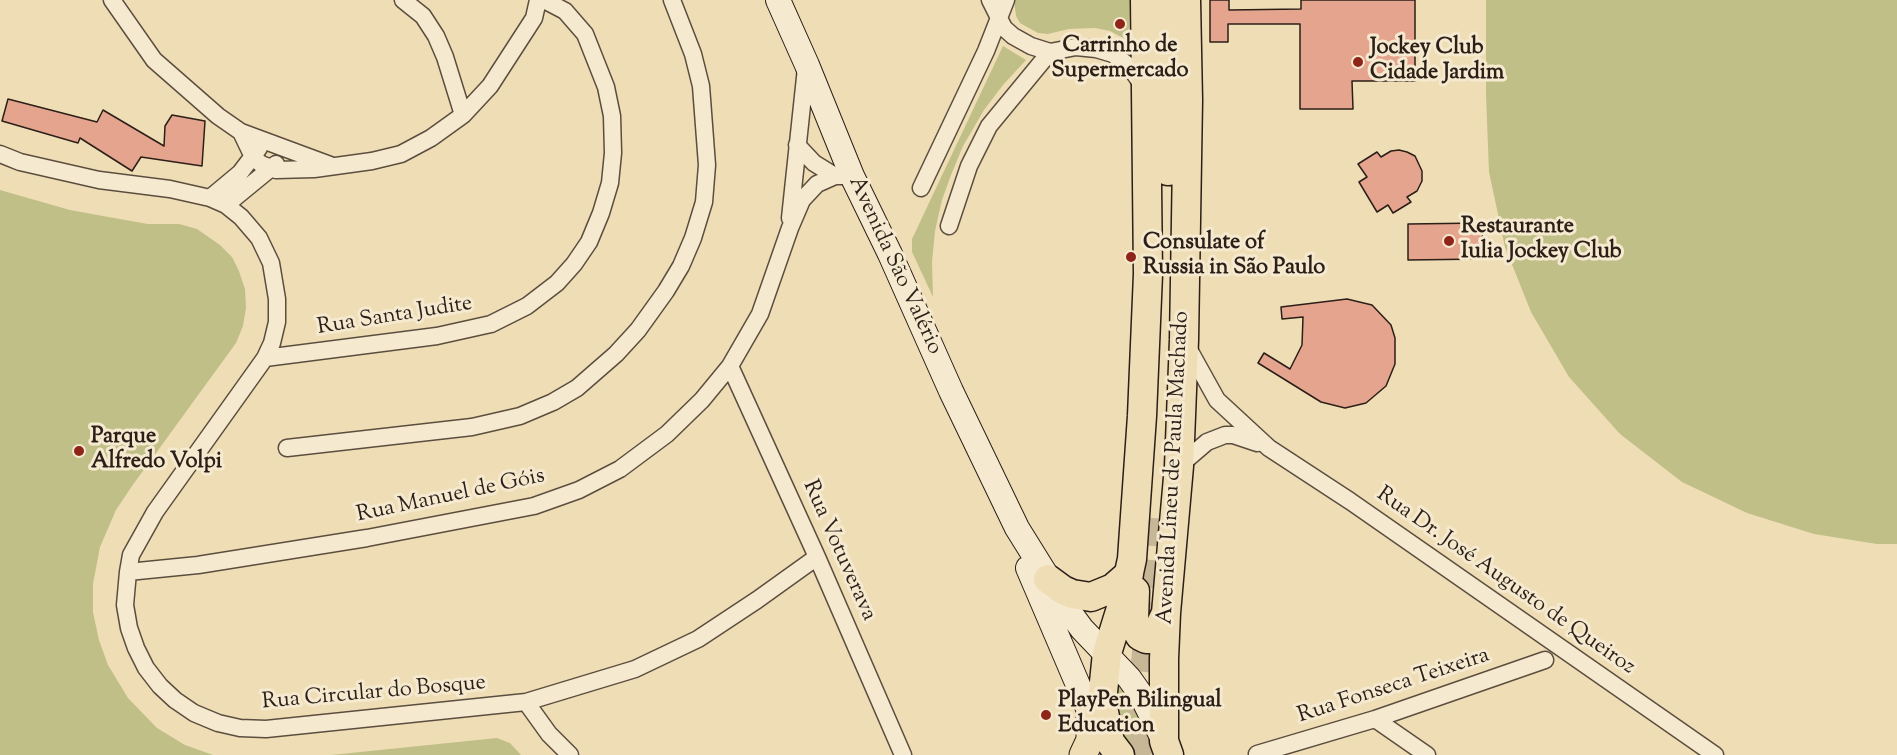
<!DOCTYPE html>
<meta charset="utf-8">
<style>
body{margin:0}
canvas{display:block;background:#efddb5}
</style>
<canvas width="1897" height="755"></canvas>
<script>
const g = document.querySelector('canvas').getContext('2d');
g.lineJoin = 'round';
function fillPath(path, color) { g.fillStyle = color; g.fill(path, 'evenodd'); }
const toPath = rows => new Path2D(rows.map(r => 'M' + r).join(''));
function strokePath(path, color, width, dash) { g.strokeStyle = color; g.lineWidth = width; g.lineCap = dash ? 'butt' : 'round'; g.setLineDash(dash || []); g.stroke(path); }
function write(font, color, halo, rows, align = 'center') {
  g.font = font + ' "Sorts Mill Goudy",serif'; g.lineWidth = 6; g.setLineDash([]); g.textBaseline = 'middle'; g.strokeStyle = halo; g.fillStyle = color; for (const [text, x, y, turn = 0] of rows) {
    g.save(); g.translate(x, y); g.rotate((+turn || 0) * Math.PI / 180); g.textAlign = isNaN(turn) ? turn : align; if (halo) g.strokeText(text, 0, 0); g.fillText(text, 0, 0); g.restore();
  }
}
const green = toPath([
 [1014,0,1130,0,1129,41,1110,31,1095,28,1069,29,1048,34,1038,33,1020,23,1016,16],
 [1486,0,1897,0,1897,544,1877,544,1814,534,1747,513,1682,482,1620,434,1569,377,1531,312,1505,247,1489,172,1486,95],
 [1003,46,1026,60,1003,85,984,110,963,146,951,175,942,200,935,231,932,262,933,297,912,252,912,239],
 [0,190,70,210,103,216,148,224,179,224,197,229,220,245,232,257,239,271,245,289,246,308,243,326,236,343,132,486,116,510,100,547,93,584,93,612,99,640,108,665,128,698,157,728,185,745,213,755,0,755],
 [1112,667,1138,704,1151,750,1145,755,1131,755,1122,743],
 [497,738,510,743,521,755,331,755]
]);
const building = toPath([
 [1210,0,1229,0,1229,10,1301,9,1301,0,1415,0,1415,81,1352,81,1353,109,1300,109,1300,24,1228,24,1228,42,1210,42,1210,0],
 [8,99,97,122,103,110,164,146,165,126,172,115,205,121,202,166,141,157,132,171,80,138,78,143,2,121,8,99],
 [1399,150,1407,152,1415,156,1422,171,1422,181,1417,191,1407,197,1411,202,1393,213,1388,205,1377,212,1359,182,1367,177,1358,164,1377,152,1381,157,1391,151,1399,150],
 [1482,223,1483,259,1408,260,1408,224,1482,223],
 [1347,299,1372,305,1391,325,1395,338,1395,364,1386,386,1366,403,1345,408,1321,402,1258,363,1264,353,1290,369,1302,345,1303,317,1282,319,1281,307,1347,299]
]);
const trunkTunnel = toPath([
 [1149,755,1144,737,1142,701,1157,515]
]);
const minor = toPath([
 [112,0,154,60,218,116,241,132,330,165],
 [403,0,423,16,436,36,445,57,463,115],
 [990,0,1004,28,1013,36,1031,46,1050,52,1076,47,1096,49,1113,54,1129,66,1144,87],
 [241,132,253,157,261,164,276,170,314,169,372,161,401,154,431,138,463,115,490,86,534,18,538,0],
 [797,145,814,163,835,176],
 [0,154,20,162,99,180,170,189,210,198,226,205,241,217,259,238,271,263,277,299,277,322,272,343,265,358,155,512,131,555,128,572,125,605,129,628,136,648,146,668,160,686,175,700,194,713,218,723,240,728,266,729,526,702,635,669,698,639,757,600,817,557],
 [921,188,986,51,1006,0],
 [210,198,240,173,259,148],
 [226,205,276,164],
 [790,218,806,68],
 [949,226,969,166,989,126,1050,52],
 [1187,346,1217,400,1269,448,1350,501,1715,755],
 [265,358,437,336,491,324,527,306,557,283,574,264,589,242,601,213,610,183,613,153,612,116,606,87,585,34,565,11,544,0],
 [730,366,817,557,903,755],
 [287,448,472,427,520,416,553,402,577,388,616,354,638,330,666,291,681,266,693,238,704,202,707,165,701,86,693,54,672,0],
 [1179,466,1207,442,1225,435,1233,435,1257,443],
 [128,572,198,565,367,538,534,506,579,490,620,469,667,434,702,400,730,366,760,314,790,228,802,200,817,184,835,176,852,176],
 [526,702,549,734,570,755],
 [1375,719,1427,755],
 [1257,754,1375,719,1545,660]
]);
const secondary = toPath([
 [778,0,807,65,852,176,890,254,951,391,1017,528,1068,610,1082,629,1129,678,1141,695,1164,741],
 [1028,568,1090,713,1100,728]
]);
const primary = toPath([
 [1083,755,1090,740,1090,713]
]);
const trunk = toPath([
 [1160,0,1166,43,1168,171],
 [1048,579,1063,590,1072,594,1091,597,1113,588,1129,574],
 [1135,591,1134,619,1136,629,1140,636,1146,639,1151,639,1155,636,1166,613],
 [1120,755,1110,742,1102,702,1107,653,1122,605,1132,559,1142,416,1148,274,1145,0],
 [1169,755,1164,741,1164,659,1166,613,1179,466,1184,340,1188,100,1186,0]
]);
const markers = [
 [1120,24,6,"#8f2418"],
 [1358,62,6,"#8f2418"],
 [1449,241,6,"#8f2418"],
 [1131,257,6,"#8f2418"],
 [79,451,6,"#8f2418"],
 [1046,715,6,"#8f2418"]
];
const poiNames = [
 ["Carrinho de",1120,47,"center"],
 ["Supermercado",1120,72,"center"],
 ["Jockey Club",1370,49],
 ["Cidade Jardim",1370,74],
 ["Restaurante",1461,228],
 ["Iulia Jockey Club",1461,253],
 ["Consulate of",1143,244],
 ["Russia in São Paulo",1143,269],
 ["Parque",91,438],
 ["Alfredo Volpi",91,463],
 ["PlayPen Bilingual",1058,702],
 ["Education",1058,727]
];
const streetNames = [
 ["Avenida São Valério",894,266,65],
 ["Rua Santa Judite",395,317,-9],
 ["Avenida Lineu de Paula Machado",1175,468,-87],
 ["Rua Manuel de Góis",451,497,-12],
 ["Rua Votuverava",838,551,66],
 ["Rua Dr. José Augusto de Queiroz",1505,582,35],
 ["Rua Fonseca Teixeira",1394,687,-18],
 ["Rua Circular do Bosque",374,694,-5]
];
fillPath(green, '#c1bf88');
fillPath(building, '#e5a48e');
strokePath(building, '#2b1f18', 1.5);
strokePath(trunkTunnel, '#c8b796', 28, [28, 14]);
strokePath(minor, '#5c4e3f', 19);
strokePath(secondary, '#2b1f18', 26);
strokePath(primary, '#2b1f18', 29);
strokePath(trunk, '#2b1f18', 31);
strokePath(minor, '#f5e9cf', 16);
strokePath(secondary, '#f5e9cf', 24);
strokePath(primary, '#efddb5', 27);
strokePath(trunk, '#efddb5', 28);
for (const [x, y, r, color] of markers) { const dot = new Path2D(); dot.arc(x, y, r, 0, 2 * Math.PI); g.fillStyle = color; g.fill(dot); strokePath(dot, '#f5e9cf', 2); }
write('bold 22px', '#2b1f18', '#f5e9cf', poiNames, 'left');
write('22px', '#2b1f18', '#f5e9cf', streetNames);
</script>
